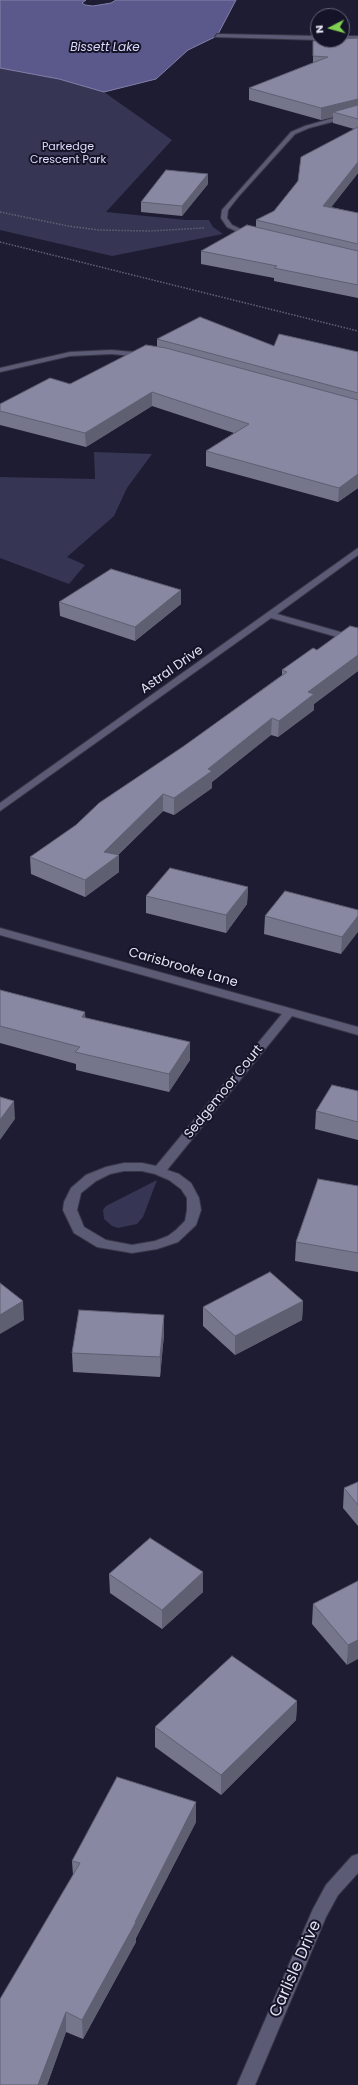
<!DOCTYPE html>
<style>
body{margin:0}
#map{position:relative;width:358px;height:2085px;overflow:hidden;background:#1e1c32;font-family:Poppins,sans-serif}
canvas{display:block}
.north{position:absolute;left:310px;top:8px;width:40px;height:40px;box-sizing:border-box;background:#151328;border:1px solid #676578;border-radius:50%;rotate:264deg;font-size:11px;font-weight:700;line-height:16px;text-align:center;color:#e1e1f0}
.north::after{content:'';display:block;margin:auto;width:14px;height:18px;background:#7fd052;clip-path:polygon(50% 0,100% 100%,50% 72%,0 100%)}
</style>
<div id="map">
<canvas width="358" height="2085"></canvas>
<div class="north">N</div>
</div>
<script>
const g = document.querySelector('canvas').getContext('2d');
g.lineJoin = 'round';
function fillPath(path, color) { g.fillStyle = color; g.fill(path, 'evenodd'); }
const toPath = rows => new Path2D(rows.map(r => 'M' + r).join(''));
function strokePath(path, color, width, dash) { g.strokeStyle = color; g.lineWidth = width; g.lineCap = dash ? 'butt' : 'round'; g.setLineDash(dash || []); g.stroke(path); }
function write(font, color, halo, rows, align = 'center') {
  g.font = font + ' Poppins,sans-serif'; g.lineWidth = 4; g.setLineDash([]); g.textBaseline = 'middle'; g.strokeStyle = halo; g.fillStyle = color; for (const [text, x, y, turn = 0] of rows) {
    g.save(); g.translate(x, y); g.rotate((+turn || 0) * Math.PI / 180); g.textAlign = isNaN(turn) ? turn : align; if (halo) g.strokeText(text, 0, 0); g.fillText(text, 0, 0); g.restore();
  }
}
const green = toPath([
 [0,68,59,79,104,92,172,140,106,212,186,220,209,220,213,227,223,234,112,256,0,230],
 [94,452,152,454,127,488,114,516,67,557,85,565,69,584,0,558,0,477,95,479],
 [157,1180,143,1217,137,1224,118,1228,112,1226,104,1219,103,1210,106,1206]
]);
const water = toPath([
 [0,0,86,0,82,3,85,5,93,6,111,3,116,0,236,0,217,36,188,50,156,79,104,92,59,79,0,68,0,0]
]);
const path = toPath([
 [0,212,68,226,99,230,149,231,204,228],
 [0,242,358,331]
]);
const lane = toPath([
 [217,34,318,36,318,40,215,37,217,34],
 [342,36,358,36,358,40,342,40,342,36]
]);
const street = toPath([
 [358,111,358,115,309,128,295,134,239,196,228,210,227,218,232,225,253,235,253,237,249,237,227,227,221,218,222,210,291,132,305,126,358,111],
 [111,350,146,353,150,355,146,357,111,354,70,356,0,372,0,368,70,352,111,350],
 [358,548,358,555,277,614,358,637,358,643,271,618,0,811,0,803,358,548],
 [0,928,358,1027,358,1035,292,1016,167,1170,179,1174,191,1183,199,1198,201,1210,196,1225,178,1242,157,1249,132,1253,97,1247,74,1233,63,1210,64,1202,71,1188,86,1175,106,1167,124,1163,142,1163,156,1166,282,1014,0,935,0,928],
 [124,1171,142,1171,155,1174,169,1180,181,1189,187,1198,187,1210,185,1221,176,1230,168,1236,155,1241,132,1245,106,1240,84,1227,77,1210,81,1193,96,1181,110,1174,124,1171],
 [358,1854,358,1873,338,1895,326,1917,255,2085,237,2085,313,1909,326,1885,352,1856,358,1854]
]);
const wall = toPath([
 [358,38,358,173,331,207,358,213,358,298,274,281,274,278,201,264,201,251,256,227,256,220,274,211,354,129,333,123,333,117,321,120,249,100,249,88,313,63,313,41],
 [208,184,182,216,141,212,141,202],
 [157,339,274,346,358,352,358,488,338,502,206,466,206,451,234,433,152,406,86,447,0,425,0,404,70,384,157,346],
 [59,602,181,604,135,641,60,616],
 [358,628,358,671,314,704,314,710,278,737,271,735,212,782,212,788,174,815,163,811,118,855,119,855,119,872,85,897,31,874,30,857,76,825,184,746,282,675,282,670,317,650],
 [248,887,247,904,226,933,146,913,146,896],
 [358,910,341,954,264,934,265,916],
 [0,990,85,1018,190,1060,169,1092,76,1070,76,1064,0,1043],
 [358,1091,358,1140,315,1129,316,1111],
 [358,1186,358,1272,295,1261,296,1242],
 [303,1301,302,1320,235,1355,203,1326,203,1307],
 [164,1334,160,1377,73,1372,72,1353],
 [358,1482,358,1526,343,1508,344,1488],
 [203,1572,203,1592,162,1629,110,1593,109,1574],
 [358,1581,347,1665,312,1624,313,1604],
 [297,1701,296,1720,221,1795,155,1747,155,1727],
 [196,1822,136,1938,136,1942,83,2039,66,2032,47,2085,73,1875,72,1861]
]);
const shadedWall = toPath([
 [358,99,358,110,333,112,333,117,321,120,321,108],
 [358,162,358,173,323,218,323,206],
 [208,174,208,184,182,216,182,206],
 [152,392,152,406,86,447,85,433],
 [358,474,358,488,338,502,339,488],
 [181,590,181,604,135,641,135,627],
 [358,655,358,671,314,704,314,710,278,737,279,721,308,692],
 [272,718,271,735,212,782,212,788,174,815,174,798,208,769],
 [163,794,163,811,116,857,119,855,119,872,85,897,85,880,104,852],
 [248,887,247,904,226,933,226,915],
 [358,916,358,932,341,954,342,937],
 [85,1012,86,1030,82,1017],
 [190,1042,190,1060,169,1092,169,1074],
 [14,1101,15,1119,0,1140,0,1120],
 [23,1301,24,1320,0,1334,0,1315],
 [303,1301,302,1320,235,1355,235,1336],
 [164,1315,164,1334,160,1377,160,1357],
 [203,1572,203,1592,162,1629,162,1610],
 [358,1640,358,1659,347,1665,348,1645],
 [297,1701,296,1720,221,1795,221,1775],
 [196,1802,196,1822,136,1938,136,1942,83,2039,82,2020,135,1922],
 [66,2012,66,2032,47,2085,38,2085]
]);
const building = toPath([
 [358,38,358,99,321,108,249,88,328,57,313,56,313,41,327,40,342,40,342,39,358,38],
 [358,105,358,119,333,112,358,105],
 [358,127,358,162,323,206,358,213,358,244,256,220,274,211,298,181,301,157,358,127],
 [166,170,208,174,182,206,141,202,166,170],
 [247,225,358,251,358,285,274,268,277,266,201,251,247,225],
 [200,317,274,346,279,334,358,352,358,393,157,339,200,317],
 [146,345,166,348,358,400,358,474,339,488,206,451,249,424,152,392,85,433,0,411,0,404,50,378,70,384,146,345],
 [111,569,181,590,135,627,59,602,111,569],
 [350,626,358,628,358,655,308,692,314,694,279,721,272,718,208,769,212,771,174,798,163,794,104,852,119,855,85,880,30,857,76,825,99,803,184,746,287,672,282,670,313,648,317,650,350,626],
 [170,868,248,887,226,915,146,896,170,868],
 [285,891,358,910,358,916,342,937,265,916,285,891],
 [0,990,85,1012,82,1017,190,1042,169,1074,75,1052,80,1047,0,1026,0,990],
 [332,1085,358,1091,358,1122,316,1111,332,1085],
 [0,1097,14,1101,0,1120,0,1097],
 [318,1179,358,1186,358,1253,296,1242,318,1179],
 [270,1272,303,1301,235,1336,203,1307,270,1272],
 [0,1283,23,1301,0,1315,0,1283],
 [79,1310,164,1315,160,1357,72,1353,79,1310],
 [358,1482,358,1505,344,1488,358,1482],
 [150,1538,203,1572,162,1610,109,1574,150,1538],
 [358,1581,358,1640,348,1645,313,1604,358,1581],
 [232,1656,297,1701,221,1775,155,1727,232,1656],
 [117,1777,196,1802,135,1922,136,1922,82,2020,66,2012,38,2085,0,2085,0,1999,80,1863,72,1861,117,1777]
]);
const farParknames = [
 ["Parkedge",68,147],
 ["Crescent Park",68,160]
];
const farWaternames = [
 ["Bissett Lake",105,48]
];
const streetNames = [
 ["Astral Drive",172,670,-35],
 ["Carisbrooke Lane",183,968,16],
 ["Sedgemoor Court",224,1092,-51]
];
const nearStreetnames = [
 ["Carlisle Drive",296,1969,-66]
];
fillPath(green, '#363553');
fillPath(water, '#5b588b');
strokePath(water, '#8381a9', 1);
strokePath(lane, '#383648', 2);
strokePath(street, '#383648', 2);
strokePath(path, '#636275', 1.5, [1.5, 1.5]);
fillPath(lane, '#5c5b75');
fillPath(street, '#5c5b75');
fillPath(wall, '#75758c');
fillPath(shadedWall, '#5f5f72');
fillPath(building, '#8888a3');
strokePath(building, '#5f5f72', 1);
write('11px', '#dcdcfc', '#151328', farParknames);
write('italic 12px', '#dad9fa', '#151328', farWaternames);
write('13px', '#e1e1f0', '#151328', streetNames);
write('16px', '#e1e1f0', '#151328', nearStreetnames);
</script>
